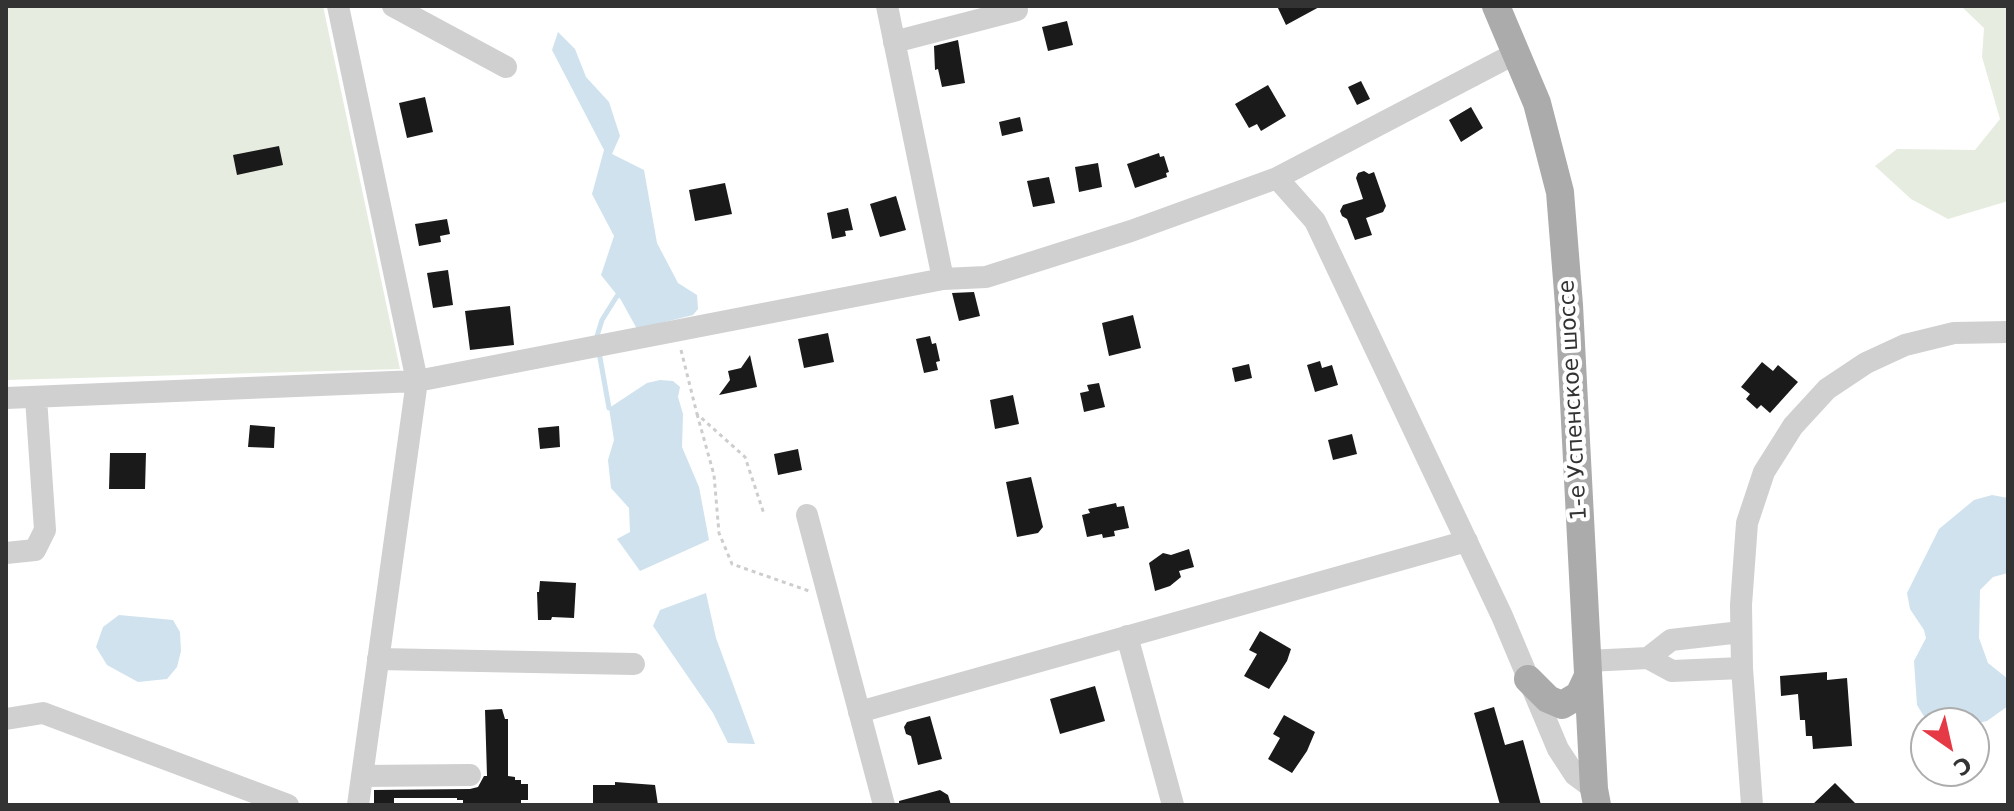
<!DOCTYPE html>
<meta charset="utf-8">
<style>
body{margin:0}
#map{position:relative;width:2014px;height:811px;overflow:hidden;background:#fff;font-family:"DejaVu Sans",sans-serif}
canvas{display:block}
.frame{position:absolute;inset:0;border:8px solid #333;pointer-events:none}
.north{position:absolute;left:1910px;top:707px;width:80px;height:80px;box-sizing:border-box;background:#fff;border:2px solid #adadad;border-radius:50%;rotate:146deg;font-size:22px;font-weight:700;line-height:32px;text-align:center;color:#333}
.north::after{content:'';display:block;margin:auto;width:28px;height:36px;background:#e63946;clip-path:polygon(50% 0,100% 100%,50% 72%,0 100%)}
</style>
<div id="map">
<canvas width="2014" height="811"></canvas>
<div class="frame"></div>
<div class="north">С</div>
</div>
<script>
const g = document.querySelector('canvas').getContext('2d');
g.lineJoin = 'round';
function fillPath(path, color) { g.fillStyle = color; g.fill(path, 'evenodd'); }
const toPath = rows => new Path2D(rows.map(r => 'M' + r).join(''));
function strokePath(path, color, width, dash) { g.strokeStyle = color; g.lineWidth = width; g.lineCap = dash ? 'butt' : 'round'; g.setLineDash(dash || []); g.stroke(path); }
function write(font, color, halo, rows, align = 'center') {
  g.font = font + ' "DejaVu Sans",sans-serif'; g.lineWidth = 8; g.setLineDash([]); g.textBaseline = 'middle'; g.strokeStyle = halo; g.fillStyle = color; for (const [text, x, y, turn = 0] of rows) {
    g.save(); g.translate(x, y); g.rotate((+turn || 0) * Math.PI / 180); g.textAlign = isNaN(turn) ? turn : align; if (halo) g.strokeText(text, 0, 0); g.fillText(text, 0, 0); g.restore();
  }
}
const green = toPath([
 [6,6,323,6,400,369,6,380],
 [1961,6,2008,6,2008,201,1948,219,1911,199,1875,166,1897,149,1975,150,2000,119,1982,57,1984,28]
]);
const water = toPath([
 [558,32,575,49,586,77,609,102,620,136,612,154,644,170,657,243,678,283,697,295,698,309,693,315,637,329,621,300,601,275,614,236,592,194,604,150,552,50],
 [660,380,673,381,680,387,678,397,683,414,682,447,699,487,709,540,640,571,617,539,630,532,629,508,611,488,608,460,614,440,609,408,647,383],
 [1992,495,2008,498,2008,573,1993,577,1980,590,1979,638,1988,663,2008,679,2008,706,1987,721,1974,724,1928,723,1917,705,1914,661,1926,638,1924,630,1910,609,1907,593,1939,529,1974,500],
 [706,593,716,638,755,744,728,743,713,713,653,626,660,610],
 [119,615,173,620,180,632,181,651,177,667,167,679,138,682,107,665,96,647,103,627]
]);
const stream = toPath([
 [597,336,602,320,617,296],
 [599,352,609,408]
]);
const building = toPath([
 [1277,6,1321,6,1286,25],
 [1067,21,1073,45,1048,51,1042,27],
 [958,40,965,83,942,87,938,69,935,70,934,46],
 [1361,81,1370,99,1357,105,1348,87],
 [1268,85,1286,116,1261,131,1257,124,1249,128,1235,104],
 [425,97,433,132,407,138,399,103],
 [1471,107,1483,128,1461,142,1449,120],
 [1020,117,1023,131,1002,136,999,122],
 [279,146,283,165,237,175,233,155],
 [1159,153,1160,157,1164,156,1169,172,1166,173,1167,177,1135,188,1127,164],
 [1098,163,1102,187,1079,192,1075,167],
 [1364,171,1369,174,1374,172,1386,206,1383,212,1366,218,1372,235,1355,240,1347,219,1342,216,1340,211,1343,205,1363,199,1356,178,1358,173],
 [1049,177,1055,203,1033,207,1027,181],
 [725,183,732,214,695,221,689,190],
 [896,196,906,230,880,237,870,204],
 [848,208,853,230,845,231,846,236,832,239,827,213],
 [447,219,450,234,440,236,441,242,419,246,415,224],
 [448,270,453,305,433,308,427,273],
 [974,292,980,316,959,321,952,293],
 [510,306,514,345,470,350,465,311],
 [1133,315,1141,348,1109,356,1102,323],
 [828,333,834,362,804,368,798,339],
 [930,336,932,344,936,343,940,361,936,362,938,370,924,373,916,339],
 [750,355,757,387,719,395,730,380,728,371,741,368],
 [1320,361,1322,368,1332,365,1338,385,1315,392,1307,365],
 [1762,362,1773,371,1778,365,1798,382,1770,413,1761,405,1757,409,1746,399,1750,394,1741,387],
 [1249,364,1252,378,1235,382,1232,368],
 [1099,383,1105,407,1084,412,1080,393,1089,391,1087,385],
 [1013,395,1019,424,995,429,990,400],
 [250,425,275,427,274,448,248,447],
 [559,426,560,447,540,449,538,428],
 [1352,434,1357,454,1333,460,1328,440],
 [798,449,802,470,778,475,774,454],
 [110,453,146,453,145,489,109,489],
 [1031,477,1043,527,1038,533,1017,537,1006,482],
 [1116,503,1117,507,1124,506,1129,528,1114,531,1115,536,1103,538,1102,534,1087,537,1082,515,1090,513,1088,509],
 [1189,549,1194,567,1179,571,1181,577,1170,586,1155,591,1149,563,1163,553,1171,555],
 [540,581,576,583,574,618,552,617,551,620,538,620,537,592,539,592],
 [1260,631,1291,649,1287,661,1269,689,1244,676,1257,654,1249,650],
 [1827,672,1827,680,1847,678,1852,746,1813,749,1812,736,1806,736,1805,720,1800,720,1798,694,1781,696,1780,676],
 [1095,686,1105,721,1060,734,1050,699],
 [1494,707,1505,745,1523,740,1541,805,1500,805,1474,713],
 [502,709,505,719,508,719,508,776,515,777,515,780,521,780,521,784,528,784,528,800,521,800,521,805,463,805,463,800,457,800,457,798,394,798,394,805,374,805,374,790,470,789,478,787,484,776,487,776,485,710],
 [1284,715,1315,732,1307,751,1292,773,1268,759,1280,738,1273,734],
 [930,716,942,759,918,765,911,736,906,734,904,727,907,722],
 [615,782,655,785,658,805,593,805,593,785,615,785],
 [1835,783,1857,805,1812,805],
 [940,790,948,795,951,805,899,805,899,801]
]);
const path = toPath([
 [681,350,697,414,745,457,764,514],
 [697,414,714,475,719,533,732,564,809,591]
]);
const minor = toPath([
 [338,6,417,381,358,805],
 [393,6,506,67],
 [887,6,943,279,986,277,1131,231,1277,178,1518,52],
 [894,42,1017,10],
 [1277,178,1315,221,1502,616,1558,749,1575,775,1594,789],
 [6,398,417,381,943,279],
 [807,515,884,805],
 [6,553,35,550,45,530,36,398],
 [1127,636,1173,805],
 [1648,658,1671,640,1741,632],
 [378,659,634,664],
 [1588,661,1648,658,1672,671,1742,668],
 [859,712,1467,541],
 [6,719,43,713,288,805],
 [362,776,470,775],
 [1752,805,1742,668,1741,605,1747,523,1764,472,1793,426,1827,389,1866,363,1905,345,1954,333,2008,332]
]);
const major = toPath([
 [1496,6,1537,103,1560,192,1569,305,1594,789,1597,805],
 [1528,679,1548,699,1562,705,1579,695,1588,676]
]);
const streetNames = [
 ["1-е Успенское шоссе",1574,400,-93]
];
fillPath(green, '#e6ecdf');
fillPath(water, '#cfe2ee');
strokePath(stream, '#cfe2ee', 5);
fillPath(building, '#1a1a1a');
strokePath(path, '#cdcdcd', 3, [4, 4]);
strokePath(minor, '#d0d0d0', 22);
strokePath(major, '#ababab', 28);
write('22px', '#333', '#fff', streetNames);
</script>
